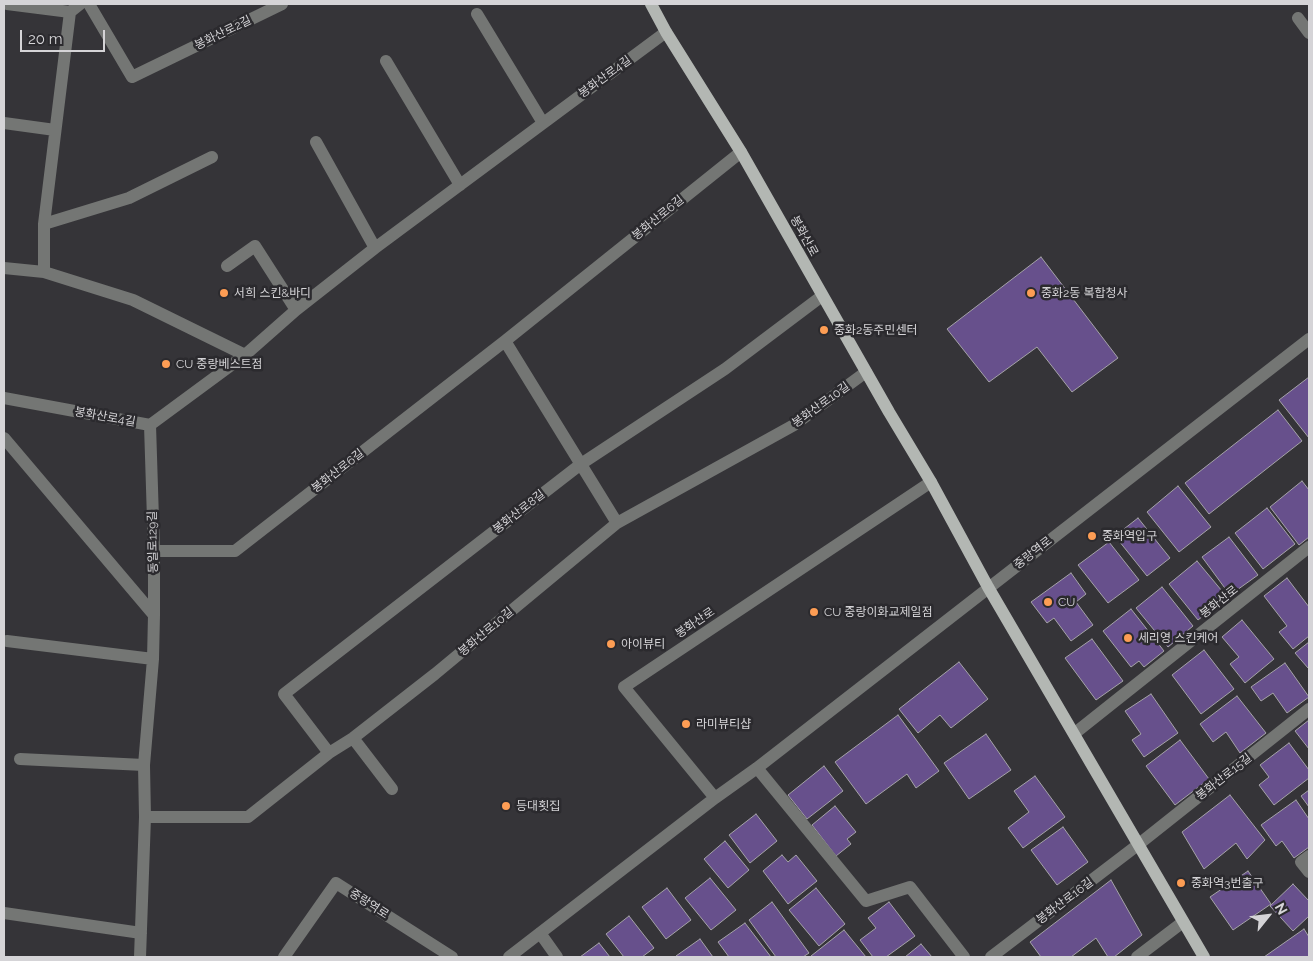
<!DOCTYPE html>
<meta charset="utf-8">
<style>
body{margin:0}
#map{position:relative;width:1313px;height:961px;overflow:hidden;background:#353438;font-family:Raleway,sans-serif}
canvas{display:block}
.frame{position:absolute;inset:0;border:5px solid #d5d4d7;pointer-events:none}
.north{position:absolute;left:1243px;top:891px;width:50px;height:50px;-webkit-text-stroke:4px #2b2a2e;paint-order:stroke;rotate:61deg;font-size:14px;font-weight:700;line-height:20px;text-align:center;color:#d5d4d7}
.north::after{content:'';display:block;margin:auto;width:18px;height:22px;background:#d5d4d7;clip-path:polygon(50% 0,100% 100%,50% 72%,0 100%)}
.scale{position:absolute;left:20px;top:30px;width:85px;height:22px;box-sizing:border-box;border:2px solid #d5d4d7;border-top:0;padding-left:6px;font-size:15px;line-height:18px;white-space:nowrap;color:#d5d4d7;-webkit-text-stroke:4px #2b2a2e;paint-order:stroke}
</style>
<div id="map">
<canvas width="1313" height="961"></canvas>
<div class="frame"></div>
<div class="north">N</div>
<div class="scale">20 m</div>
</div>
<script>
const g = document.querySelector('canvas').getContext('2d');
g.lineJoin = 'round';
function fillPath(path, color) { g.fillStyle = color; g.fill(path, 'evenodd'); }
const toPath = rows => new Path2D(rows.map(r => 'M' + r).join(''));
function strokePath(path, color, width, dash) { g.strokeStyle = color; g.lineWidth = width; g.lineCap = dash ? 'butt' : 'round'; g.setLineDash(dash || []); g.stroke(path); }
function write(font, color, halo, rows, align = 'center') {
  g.font = font + ' Raleway,"Noto Sans KR",sans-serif'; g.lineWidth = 5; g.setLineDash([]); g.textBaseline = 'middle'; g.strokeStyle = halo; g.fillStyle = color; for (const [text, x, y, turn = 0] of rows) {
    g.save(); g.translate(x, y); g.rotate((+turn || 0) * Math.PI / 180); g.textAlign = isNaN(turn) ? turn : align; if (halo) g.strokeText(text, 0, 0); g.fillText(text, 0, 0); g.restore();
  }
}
const building = toPath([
 [1041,257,1118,358,1072,392,1037,347,989,382,947,329,1041,257],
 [1309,377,1309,438,1279,400,1309,377],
 [1278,410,1302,441,1209,514,1185,483,1278,410],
 [1302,481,1309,490,1309,537,1299,545,1270,507,1302,481],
 [1178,486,1211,527,1179,552,1147,512,1178,486],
 [1267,508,1295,544,1263,569,1235,533,1267,508],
 [1138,518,1170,558,1147,576,1115,536,1138,518],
 [1229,537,1258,575,1230,595,1202,557,1229,537],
 [1109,542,1139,580,1108,603,1078,565,1109,542],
 [1197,561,1227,597,1198,620,1169,584,1197,561],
 [1071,573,1086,594,1076,602,1093,625,1071,641,1054,618,1047,623,1031,602,1071,573],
 [1287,578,1309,607,1309,636,1293,649,1279,632,1287,626,1264,596,1287,578],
 [1162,587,1193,626,1168,647,1136,608,1162,587],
 [1131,609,1164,651,1144,667,1139,661,1131,667,1103,631,1131,609],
 [1242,620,1274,659,1245,683,1230,664,1239,657,1222,637,1242,620],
 [1092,639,1123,681,1096,700,1065,658,1092,639],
 [1309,642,1309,667,1308,668,1295,653,1309,642],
 [1204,650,1234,689,1201,714,1172,675,1204,650],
 [959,662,988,699,951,728,940,715,918,733,899,709,959,662],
 [1285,663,1309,697,1287,713,1273,693,1261,701,1251,687,1285,663],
 [1151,694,1178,733,1144,757,1132,740,1141,734,1125,711,1151,694],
 [1237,696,1266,733,1240,753,1226,732,1213,742,1200,724,1237,696],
 [898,715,939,771,916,788,907,774,866,804,835,762,898,715],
 [1309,720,1309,749,1295,731,1309,720],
 [986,734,1011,770,969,799,944,763,986,734],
 [1180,740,1209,779,1175,805,1146,766,1180,740],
 [1289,743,1309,770,1309,778,1274,805,1259,785,1269,777,1260,765,1289,743],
 [824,766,843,791,807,819,788,795,824,766],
 [1035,776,1065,817,1023,848,1008,828,1029,812,1014,791,1035,776],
 [1309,790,1309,807,1301,796,1309,790],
 [1230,795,1265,840,1247,859,1236,843,1204,869,1182,832,1230,795],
 [1296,800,1309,819,1309,847,1294,858,1282,841,1276,846,1261,825,1296,800],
 [835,806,856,832,847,839,851,844,836,856,812,825,835,806],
 [756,814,777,841,750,863,729,835,756,814],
 [1063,827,1088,862,1057,885,1031,850,1063,827],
 [725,841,749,870,728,888,704,859,725,841],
 [782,855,788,862,796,855,817,881,788,904,763,871,782,855],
 [1248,871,1271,904,1233,930,1210,897,1248,871],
 [710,878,736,910,711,930,685,898,710,878],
 [1111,880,1142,935,1114,957,1108,957,1096,938,1071,957,1041,957,1030,942,1111,880],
 [1293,884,1309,901,1309,916,1293,931,1270,906,1293,884],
 [667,888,691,920,666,939,642,907,667,888],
 [816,888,845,924,819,946,789,910,816,888],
 [772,902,809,953,803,957,776,957,749,920,772,902],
 [889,902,915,936,886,957,873,957,860,940,876,928,868,918,889,902],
 [629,916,654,948,642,957,624,957,606,934,629,916],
 [745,923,771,957,729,957,718,942,745,923],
 [1304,929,1309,937,1309,957,1264,957,1304,929],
 [844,930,866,957,812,957,811,956,844,930],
 [700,939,713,957,677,957,676,956,700,939],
 [599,943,610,957,580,957,599,943],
 [921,944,932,957,905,957,921,944]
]);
const minor = toPath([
 [7,4,70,12,80,4],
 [89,4,132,77,282,4],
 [477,14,543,123],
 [1298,18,1309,33],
 [386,61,460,185],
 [4,123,55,130],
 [316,142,375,248],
 [44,224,129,198,212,157],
 [227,266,255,246,296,310],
 [4,268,44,272,133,300,245,355],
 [44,272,44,224,70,12],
 [505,341,617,523],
 [4,398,150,425,245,355,296,310,375,248,666,32],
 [4,438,154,615],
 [154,551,235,551,505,341,741,152],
 [7,641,153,659],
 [1075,733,1309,547],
 [353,738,392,789],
 [329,753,284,694,581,464,725,369,822,296],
 [20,759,144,765],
 [757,768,866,901,910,887,964,957],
 [715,798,624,687,931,482],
 [145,817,248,817,329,753,353,738,435,674,617,523,794,425,866,372],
 [1309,856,1301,862,1309,872],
 [4,913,141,933],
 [540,933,557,957],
 [140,957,145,817,144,765,153,659,154,615,154,551,150,425],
 [284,957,336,883,452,957],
 [509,957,715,798,757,768,1309,339],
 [991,957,1139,844,1309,709],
 [1137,957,1183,922]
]);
const major = toPath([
 [651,4,666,32,741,152,889,412,931,482,988,587,1204,957]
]);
const markers = [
 [224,293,5,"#fd9d54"],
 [1031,293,5,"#fd9d54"],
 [824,330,5,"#fd9d54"],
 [166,364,5,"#fd9d54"],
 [1092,536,5,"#fd9d54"],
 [1048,602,5,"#fd9d54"],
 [814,612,5,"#fd9d54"],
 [1128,638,5,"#fd9d54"],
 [611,644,5,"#fd9d54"],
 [686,724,5,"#fd9d54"],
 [506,806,5,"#fd9d54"],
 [1181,883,5,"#fd9d54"]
];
const streetNames = [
 ["봉화산로2길",223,33,-26],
 ["봉화산로4길",605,77,-36],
 ["봉화산로6길",658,218,-39],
 ["봉화산로",804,236,61],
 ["봉화산로10길",821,405,-36],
 ["봉화산로4길",105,417,10],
 ["봉화산로6길",338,471,-38],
 ["봉화산로8길",519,512,-38],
 ["동일로129길",153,542,-91],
 ["중랑역로",1033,553,-38],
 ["봉화산로",1219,602,-38],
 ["봉화산로",695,623,-34],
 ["봉화산로10길",486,632,-40],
 ["봉화산로15길",1224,777,-38],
 ["봉화산로16길",1065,901,-37],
 ["중랑역로",369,904,33]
];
const poiNames = [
 ["서희 스킨&바디",234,293],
 ["중화2동 복합청사",1041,293],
 ["중화2동주민센터",834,330],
 ["CU 중랑베스트점",176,364],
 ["중화역입구",1102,536],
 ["CU",1058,602],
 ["CU 중랑이화교제일점",824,612],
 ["세리영 스킨케어",1138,638],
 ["아이뷰티",621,644],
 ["라미뷰티샵",696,724],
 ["등대횟집",516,806],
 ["중화역3번출구",1191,883]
];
fillPath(building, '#67508c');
strokePath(building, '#a5a3a8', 1);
strokePath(minor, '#747674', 12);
strokePath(major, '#b3b7b3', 12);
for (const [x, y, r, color] of markers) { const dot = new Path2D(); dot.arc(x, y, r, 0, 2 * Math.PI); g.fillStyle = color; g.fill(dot); strokePath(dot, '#2b2a2e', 2); }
write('12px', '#d5d4d7', '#2b2a2e', streetNames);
write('12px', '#d5d4d7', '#2b2a2e', poiNames, 'left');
</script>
